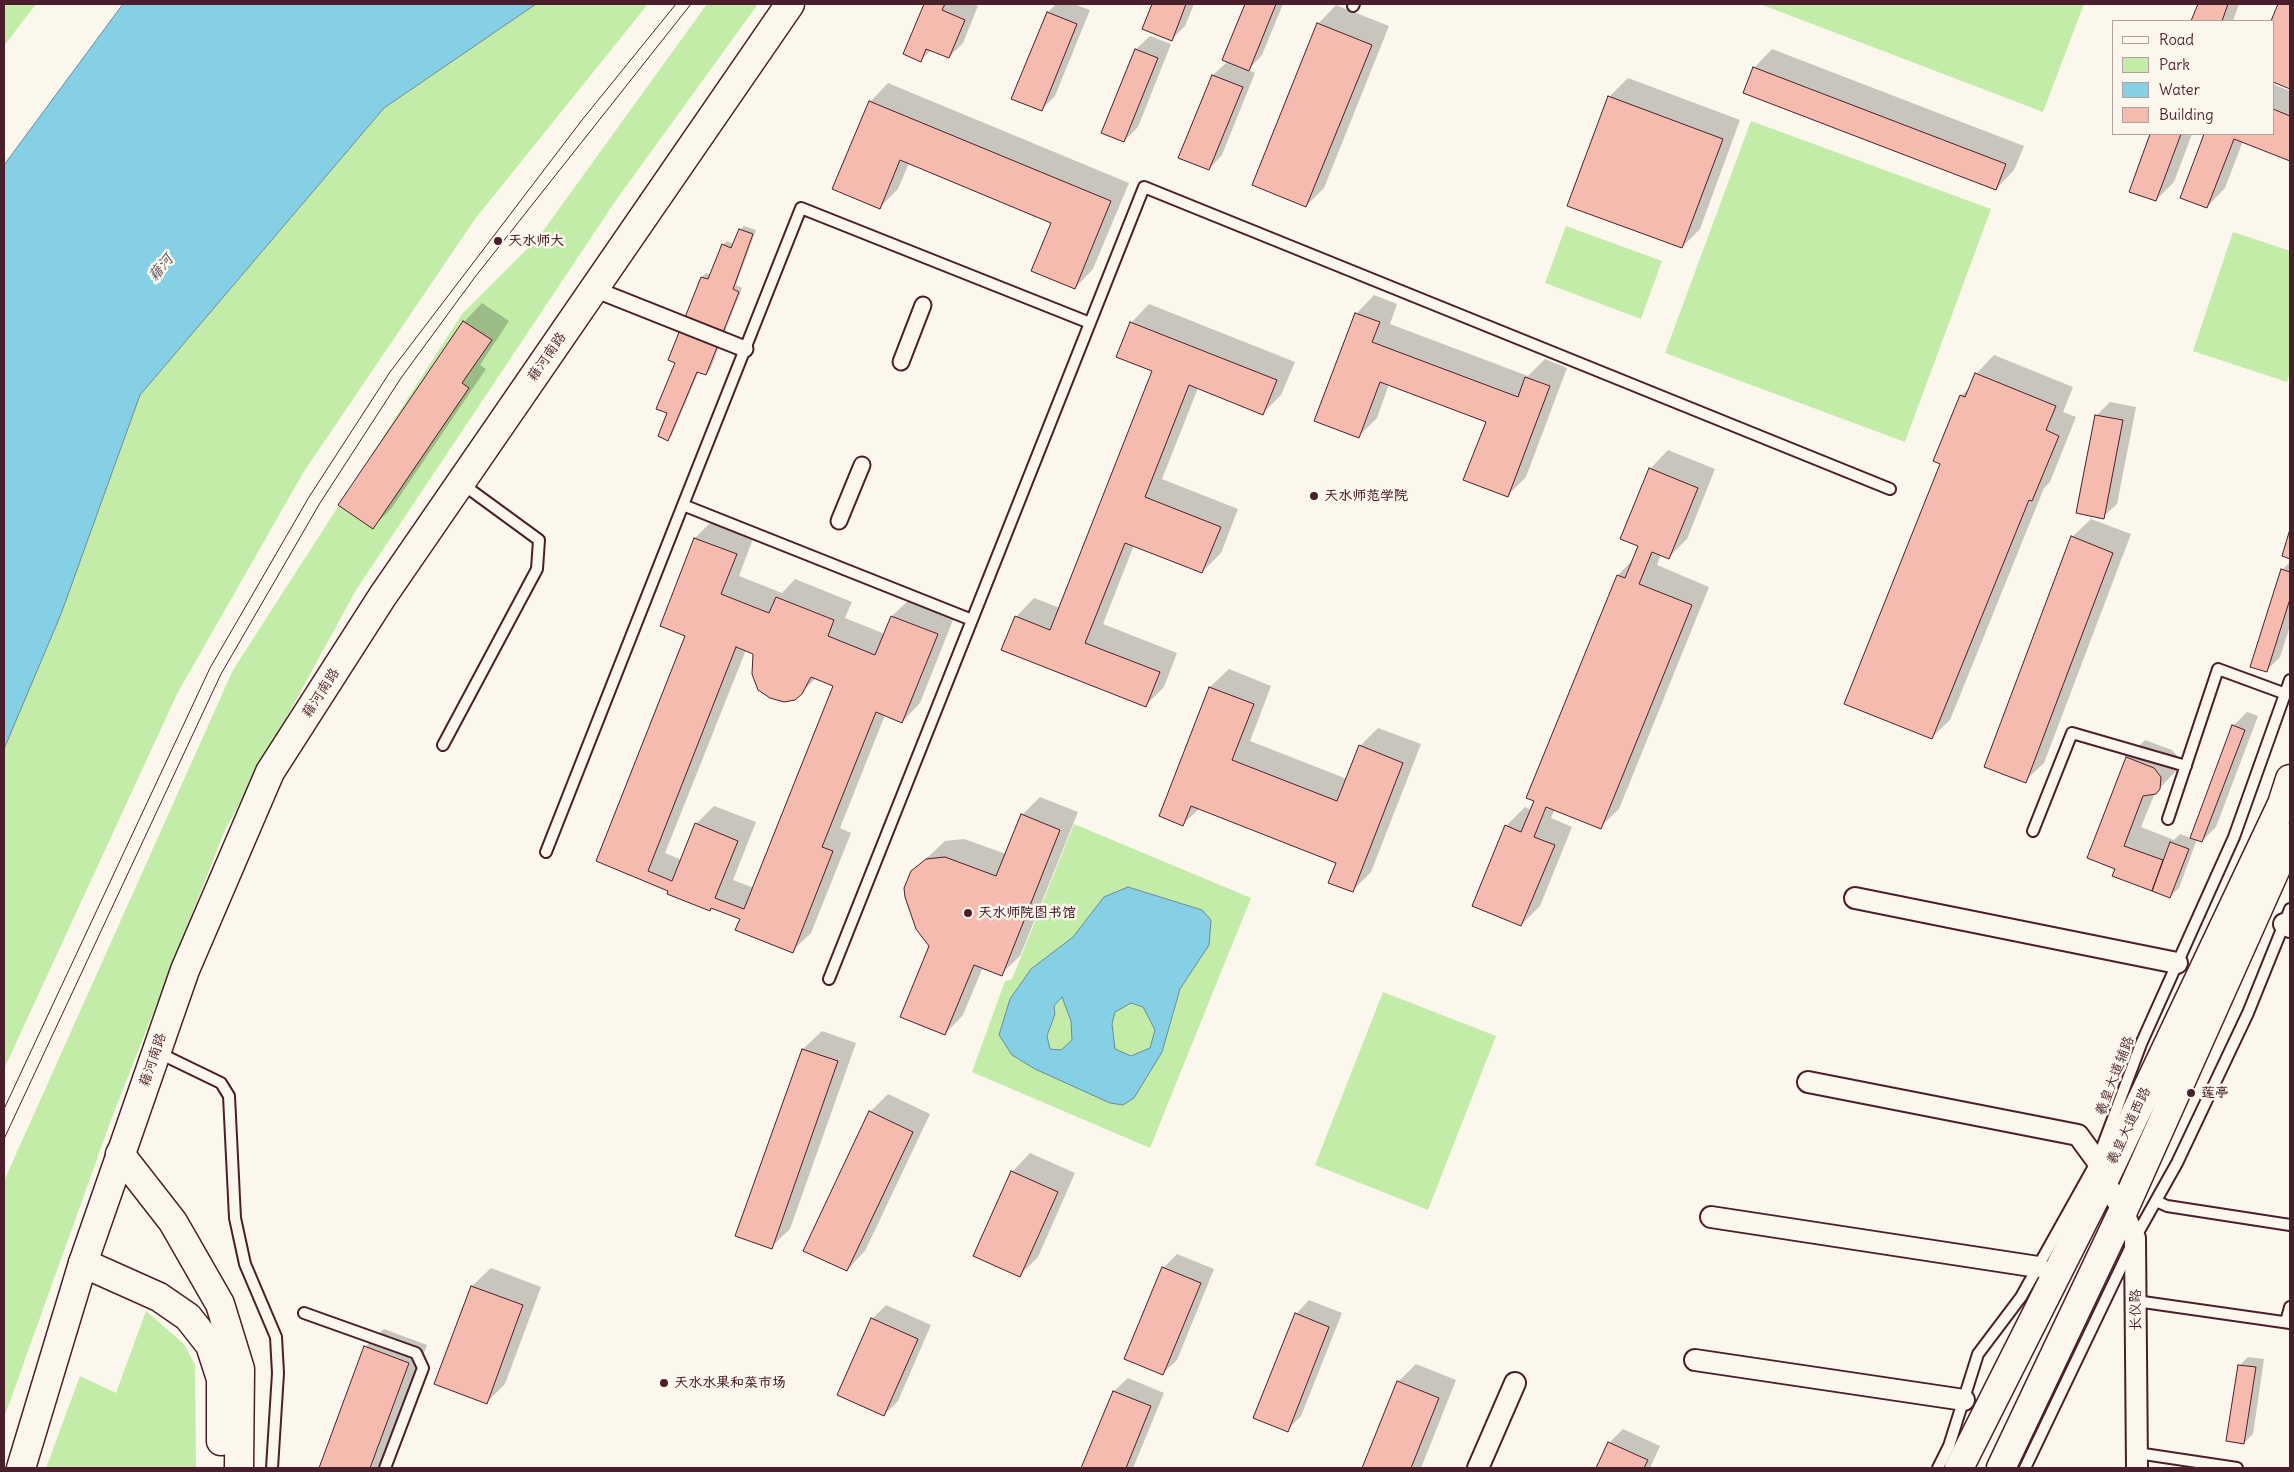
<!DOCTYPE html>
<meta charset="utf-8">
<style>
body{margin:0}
#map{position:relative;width:2294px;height:1472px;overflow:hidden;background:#fbf7ec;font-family:Delius,sans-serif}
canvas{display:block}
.frame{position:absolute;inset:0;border:5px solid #4a1f2b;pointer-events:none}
.legend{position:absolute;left:2112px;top:20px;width:162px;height:115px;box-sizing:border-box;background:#fbf7ec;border:1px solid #b4a19f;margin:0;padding:6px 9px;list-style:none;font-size:15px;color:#4a1f2b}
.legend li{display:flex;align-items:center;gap:10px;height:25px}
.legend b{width:25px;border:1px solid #b4a19f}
</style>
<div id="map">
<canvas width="2294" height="1472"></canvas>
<div class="frame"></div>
<ul class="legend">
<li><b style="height:6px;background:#fbf7ec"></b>Road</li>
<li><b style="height:14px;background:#c2eca8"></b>Park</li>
<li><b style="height:14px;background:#85d0e5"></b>Water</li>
<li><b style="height:14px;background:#f5bbae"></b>Building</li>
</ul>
</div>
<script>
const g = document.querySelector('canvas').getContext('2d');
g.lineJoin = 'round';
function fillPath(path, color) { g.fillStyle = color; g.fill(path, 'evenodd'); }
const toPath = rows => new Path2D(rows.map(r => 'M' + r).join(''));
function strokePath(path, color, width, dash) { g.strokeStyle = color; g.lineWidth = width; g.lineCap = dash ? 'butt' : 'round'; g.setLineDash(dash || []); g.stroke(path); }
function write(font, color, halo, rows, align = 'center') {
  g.font = font + ' Delius,"LXGW WenKai TC",sans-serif'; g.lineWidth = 5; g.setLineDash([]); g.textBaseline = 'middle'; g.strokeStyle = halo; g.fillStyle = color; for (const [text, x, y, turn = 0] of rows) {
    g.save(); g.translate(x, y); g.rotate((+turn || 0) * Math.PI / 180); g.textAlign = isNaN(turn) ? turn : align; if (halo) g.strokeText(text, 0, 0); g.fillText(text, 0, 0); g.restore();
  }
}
const green = toPath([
 [4,4,36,4,4,46],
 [536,4,648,4,475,219,303,473,177,694,4,1069,4,749,61,614,140,395,384,108],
 [707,4,758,4,614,203,356,590,225,830,111,1120,4,1418,4,1181,233,670,462,314,538,238],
 [1760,4,2084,4,2043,112],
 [1751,121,1991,209,1905,442,1665,353],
 [1566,226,1662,261,1641,319,1545,283],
 [2233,232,2290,251,2290,373,2287,382,2193,351],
 [1074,824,1251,898,1150,1148,972,1072,1005,981,1012,979],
 [1383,992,1496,1036,1428,1210,1315,1165],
 [146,1311,184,1344,195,1365,196,1468,46,1468,80,1376,116,1393]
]);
const water = toPath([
 [123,4,536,4,384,108,140,395,61,614,4,749,4,165,123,4],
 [1128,887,1202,910,1211,920,1209,945,1180,989,1162,1052,1134,1098,1123,1105,1110,1103,1035,1069,1012,1055,999,1035,1010,999,1031,969,1073,937,1104,897,1128,887],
 [1062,997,1071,1021,1072,1040,1061,1050,1050,1049,1047,1036,1055,1014,1054,1006,1062,997],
 [1131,1003,1143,1007,1155,1030,1150,1048,1131,1056,1115,1049,1112,1024,1115,1012,1131,1003]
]);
const shadow = toPath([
 [925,4,972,4,978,6,963,43,949,57,931,50,921,60,905,54],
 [1056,4,1074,4,1090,10,1055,96,1041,110,1048,12],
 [1153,4,1194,4,1185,26,1171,40,1143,28],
 [1246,4,1283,4,1262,55,1248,70,1255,73,1222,155,1209,169,1180,157,1213,75,1228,61,1224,59],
 [2199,4,2239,4,2233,21,2193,21],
 [2279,4,2290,4,2290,88,2273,81,2272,21],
 [1336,5,1389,26,1324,188,1306,206,1318,24],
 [1150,36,1171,44,1138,127,1124,141,1136,49],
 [1772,49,2024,146,2014,170,1996,189,1754,68],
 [1628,78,1740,120,1700,229,1682,247,1609,97],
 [888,83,1129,183,1093,269,1075,288,1053,222,909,163,898,189,880,207,870,102],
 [2273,84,2290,91,2290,159,2243,141,2225,188,2207,207,2182,197,2206,134,2273,134],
 [2152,134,2192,134,2174,182,2156,200,2131,191],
 [744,226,756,230,736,285,742,288,710,370,706,374,699,371,672,435,668,439,668,412,676,362,669,359,702,277,706,273,711,275,723,245,727,241,734,244,740,230],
 [1374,295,1397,304,1390,324,1528,376,1545,359,1567,368,1526,477,1508,495,1487,421,1389,384,1377,418,1358,437,1356,314],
 [482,303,509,321,480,365,486,369,391,509,373,527,339,504,464,322],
 [1149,304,1295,362,1281,395,1263,413,1198,388,1162,479,1238,509,1221,553,1202,572,1134,545,1103,624,1177,653,1164,687,1146,705,1016,617,1034,598,1060,608,1153,371,1131,323],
 [1994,355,2073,387,2063,412,2076,417,2050,482,2044,488,1950,720,1931,738,1942,463,1961,396,1971,386,1976,374],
 [2110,402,2136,407,2117,504,2103,517,2096,416],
 [1668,450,1715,469,1687,539,1669,557,1661,554,1657,565,1709,587,1619,809,1600,827,1555,809,1551,818,1572,827,1540,906,1521,925,1474,906,1506,826,1525,807,1531,810,1535,801,1527,797,1618,575,1635,558,1640,545,1650,469],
 [2091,519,2131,534,2044,763,2025,781,2072,537],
 [713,520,754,536,739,576,782,593,795,579,852,602,845,618,885,634,892,616,911,598,955,615,920,703,902,722,885,715,840,828,851,833,811,933,792,951,742,918,713,907,710,910,670,890,597,861,687,635,662,626,695,538],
 [746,650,754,653,795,699,816,678,834,685,754,888,733,880,756,822,714,806,696,824,682,860,665,853],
 [2290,562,2290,626,2280,657,2267,670,2282,570],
 [1229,669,1271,686,1250,741,1347,779,1360,746,1378,728,1421,744,1371,872,1352,891,1338,862,1200,808,1183,824,1160,815,1210,687],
 [2247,712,2258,716,2216,827,2202,841,2197,839,2179,888,2170,896,2114,875,2117,868,2127,758,2145,740,2172,750,2179,758,2178,769,2155,793,2141,827,2174,840,2180,834,2191,838,2233,726],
 [1040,797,1078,812,1020,956,1001,974,983,967,963,1015,945,1034,930,946,912,872,945,841,964,839,1006,854,1022,815],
 [822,1031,856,1043,790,1229,771,1247,737,1235,803,1049],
 [888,1094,930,1114,865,1251,847,1270,870,1112],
 [1030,1153,1075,1173,1038,1257,1020,1275,1012,1172],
 [1177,1254,1214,1269,1177,1360,1163,1373,1163,1268],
 [491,1268,541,1287,505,1384,487,1402,436,1383,472,1286],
 [1309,1300,1342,1313,1301,1416,1287,1430,1296,1314],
 [886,1305,931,1325,898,1401,884,1415,872,1319],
 [384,1329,427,1345,381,1468,320,1468,365,1347],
 [2248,1357,2264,1359,2253,1434,2244,1443,2239,1366],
 [1416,1364,1456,1380,1421,1468,1364,1468,1398,1382],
 [1128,1378,1164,1393,1133,1468,1083,1468,1114,1391],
 [1623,1429,1660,1446,1650,1468,1598,1468,1609,1443]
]);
const building = toPath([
 [924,4,945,4,942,10,965,20,949,58,926,49,921,62,903,54,924,4],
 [1152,4,1186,4,1172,41,1142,29,1152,4],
 [1245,4,1276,4,1249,71,1222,60,1245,4],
 [2198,4,2228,4,2222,21,2191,21,2198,4],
 [2278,4,2290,4,2290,89,2273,82,2273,21,2271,21,2278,4],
 [1047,12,1077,24,1042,111,1011,99,1047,12],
 [1317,23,1372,45,1306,207,1252,185,1317,23],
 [1135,49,1158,58,1124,142,1101,133,1135,49],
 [1753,67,2006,164,1996,190,1743,93,1753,67],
 [1212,75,1243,87,1209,170,1178,158,1212,75],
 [1608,96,1723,139,1682,248,1567,206,1608,96],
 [869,101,1111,201,1075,289,1031,271,1051,223,900,160,880,209,832,189,869,101],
 [2273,109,2290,116,2290,161,2234,139,2207,208,2180,198,2204,134,2273,134,2273,109],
 [2150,134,2181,134,2156,201,2129,192,2150,134],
 [739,229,753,234,733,289,739,292,706,375,697,372,668,441,658,436,667,413,656,409,675,363,668,360,701,277,708,279,722,244,731,248,739,229],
 [1355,313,1380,322,1372,342,1518,397,1525,377,1550,386,1508,497,1463,480,1486,422,1380,382,1359,438,1314,421,1355,313],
 [463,321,492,340,462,383,469,388,373,529,338,505,463,321],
 [1130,322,1277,380,1263,415,1189,385,1145,497,1221,527,1202,573,1125,543,1085,643,1160,672,1146,707,1001,650,1015,616,1050,630,1152,371,1116,357,1130,322],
 [1975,373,2056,406,2046,430,2059,436,2032,501,2029,500,1932,739,1844,704,1940,464,1933,461,1960,395,1965,397,1975,373],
 [2095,415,2123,420,2104,519,2076,513,2095,415],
 [1649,468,1698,488,1669,559,1652,552,1639,584,1692,605,1601,829,1546,807,1534,837,1555,845,1521,926,1472,906,1505,825,1521,832,1534,801,1526,798,1617,575,1625,578,1638,546,1620,539,1649,468],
 [2290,529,2290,559,2282,556,2290,529],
 [2071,536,2113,553,2026,783,1984,767,2071,536],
 [694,538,737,554,721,594,769,613,776,597,834,620,828,636,875,655,891,616,938,634,902,723,876,712,822,847,833,851,793,953,735,930,740,919,711,908,710,911,667,894,668,891,596,861,685,636,660,626,694,538],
 [736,647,753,654,752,674,758,690,770,698,784,702,795,700,802,694,811,677,833,686,744,909,715,898,738,841,695,823,672,881,648,871,736,647],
 [2281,569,2290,572,2290,599,2267,672,2250,667,2281,569],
 [1209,687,1254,704,1232,760,1337,801,1359,745,1403,763,1353,892,1328,883,1336,863,1191,806,1183,826,1159,816,1209,687],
 [2232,725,2245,730,2202,842,2190,838,2232,725],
 [2126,757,2154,768,2161,777,2160,789,2156,794,2143,796,2124,846,2163,860,2152,891,2112,876,2115,869,2087,858,2126,757],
 [1021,814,1060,830,1002,976,974,965,945,1035,900,1017,929,946,916,929,905,897,904,888,911,871,926,859,945,857,996,876,1021,814],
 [2170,842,2189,849,2170,898,2152,891,2170,842],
 [802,1049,838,1061,772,1249,735,1236,802,1049],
 [869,1111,913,1132,847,1271,803,1251,869,1111],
 [1011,1171,1058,1192,1020,1277,973,1256,1011,1171],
 [1162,1267,1201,1283,1163,1375,1124,1359,1162,1267],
 [471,1286,523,1305,487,1404,434,1384,471,1286],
 [1295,1313,1329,1327,1288,1432,1253,1418,1295,1313],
 [871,1318,918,1339,884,1416,837,1395,871,1318],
 [364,1346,409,1363,370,1468,319,1468,364,1346],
 [2238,1365,2256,1367,2244,1444,2226,1441,2238,1365],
 [1397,1381,1439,1398,1411,1468,1362,1468,1397,1381],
 [1113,1391,1151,1406,1126,1468,1081,1468,1113,1391],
 [1608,1442,1648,1460,1644,1468,1596,1468,1608,1442]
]);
const service = toPath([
 [1353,6,1354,4],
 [1090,323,1144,187,1890,489],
 [443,745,537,569,539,540,461,483],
 [2168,819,2218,669,2286,694],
 [2033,831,2072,733,2186,766],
 [546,852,683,505,745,349,801,208,1090,323,972,620,683,505],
 [829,979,972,620],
 [157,1052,221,1083,229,1096,235,1218,245,1264,276,1337,278,1373,272,1468],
 [2156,1201,2167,1206,2290,1225],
 [2136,1301,2290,1323],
 [304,1313,416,1353,423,1368,385,1468],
 [2286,1322,2290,1307],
 [2137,1453,2237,1468],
 [1938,1468,1949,1446,1978,1354,2021,1297,2097,1161,2141,1044,2234,837,2290,680],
 [2025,1468,2135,1238,2177,1163,2248,1013,2290,909]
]);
const pedestrian = toPath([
 [594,289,745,349],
 [901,362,923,305],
 [839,521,862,465]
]);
const minor = toPath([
 [1855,898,2177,963],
 [2284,924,2290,927],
 [1808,1082,2078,1135,2097,1161,2104,1180,2123,1211,2135,1238,2137,1468],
 [1711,1217,2038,1267],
 [1695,1360,1964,1400],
 [1478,1468,1515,1383]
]);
const secondary = toPath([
 [21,1468,83,1263,185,970,270,772,382,597,790,4]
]);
const primary = toPath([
 [1959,1468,2104,1180,2282,804,2290,779],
 [2001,1468,2123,1211,2290,837]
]);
const trunk = toPath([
 [120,1154,173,1222,220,1304,240,1369,239,1468],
 [83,1263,159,1297,188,1317,210,1345,221,1379,221,1441]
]);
const tram = toPath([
 [4,1109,210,668,309,497,390,372,582,120,676,4],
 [4,1139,221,674,320,503,401,378,475,277,691,4]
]);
const markers = [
 [498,241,5,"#4a1f2b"],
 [1314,496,5,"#4a1f2b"],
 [968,913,5,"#4a1f2b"],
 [2191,1093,5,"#4a1f2b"],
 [664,1383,5,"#4a1f2b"]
];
const poiNames = [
 ["天水师大",508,241],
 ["天水师范学院",1324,496],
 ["天水师院图书馆",978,913],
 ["莲亭",2201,1093],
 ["天水水果和菜市场",674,1383]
];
const streetNames = [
 ["藉河南路",547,357,-55],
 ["藉河南路",321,693,-57],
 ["藉河南路",153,1060,-71],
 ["羲皇大道辅路",2115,1076,-69],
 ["羲皇大道西路",2129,1126,-65],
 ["长仪路",2136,1310,-90]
];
const waterNames = [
 ["藉河",161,268,-51]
];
fillPath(green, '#c2eca8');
fillPath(water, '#85d0e5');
strokePath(water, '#6d899b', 1);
fillPath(shadow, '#0003');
fillPath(building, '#f5bbae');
strokePath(building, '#4a1f2b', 1);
strokePath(service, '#4a1f2b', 14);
strokePath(pedestrian, '#4a1f2b', 19);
strokePath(minor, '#4a1f2b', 24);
strokePath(secondary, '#4a1f2b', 31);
strokePath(primary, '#4a1f2b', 31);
strokePath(trunk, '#4a1f2b', 31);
strokePath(service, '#fbf7ec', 10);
strokePath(pedestrian, '#fbf7ec', 15);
strokePath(minor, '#fbf7ec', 20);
strokePath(secondary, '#fbf7ec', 28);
strokePath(primary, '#fbf7ec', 28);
strokePath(trunk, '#fbf7ec', 28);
strokePath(tram, '#4a1f2b', 1);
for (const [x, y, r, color] of markers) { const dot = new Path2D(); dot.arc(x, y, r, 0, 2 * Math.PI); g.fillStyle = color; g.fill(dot); strokePath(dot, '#fbf7ec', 2); }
write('bold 14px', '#4a1f2b', '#fbf7ec', poiNames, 'left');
write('14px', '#4a1f2b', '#fbf7ec', streetNames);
write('italic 15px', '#5c5463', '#fbf7ec', waterNames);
</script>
